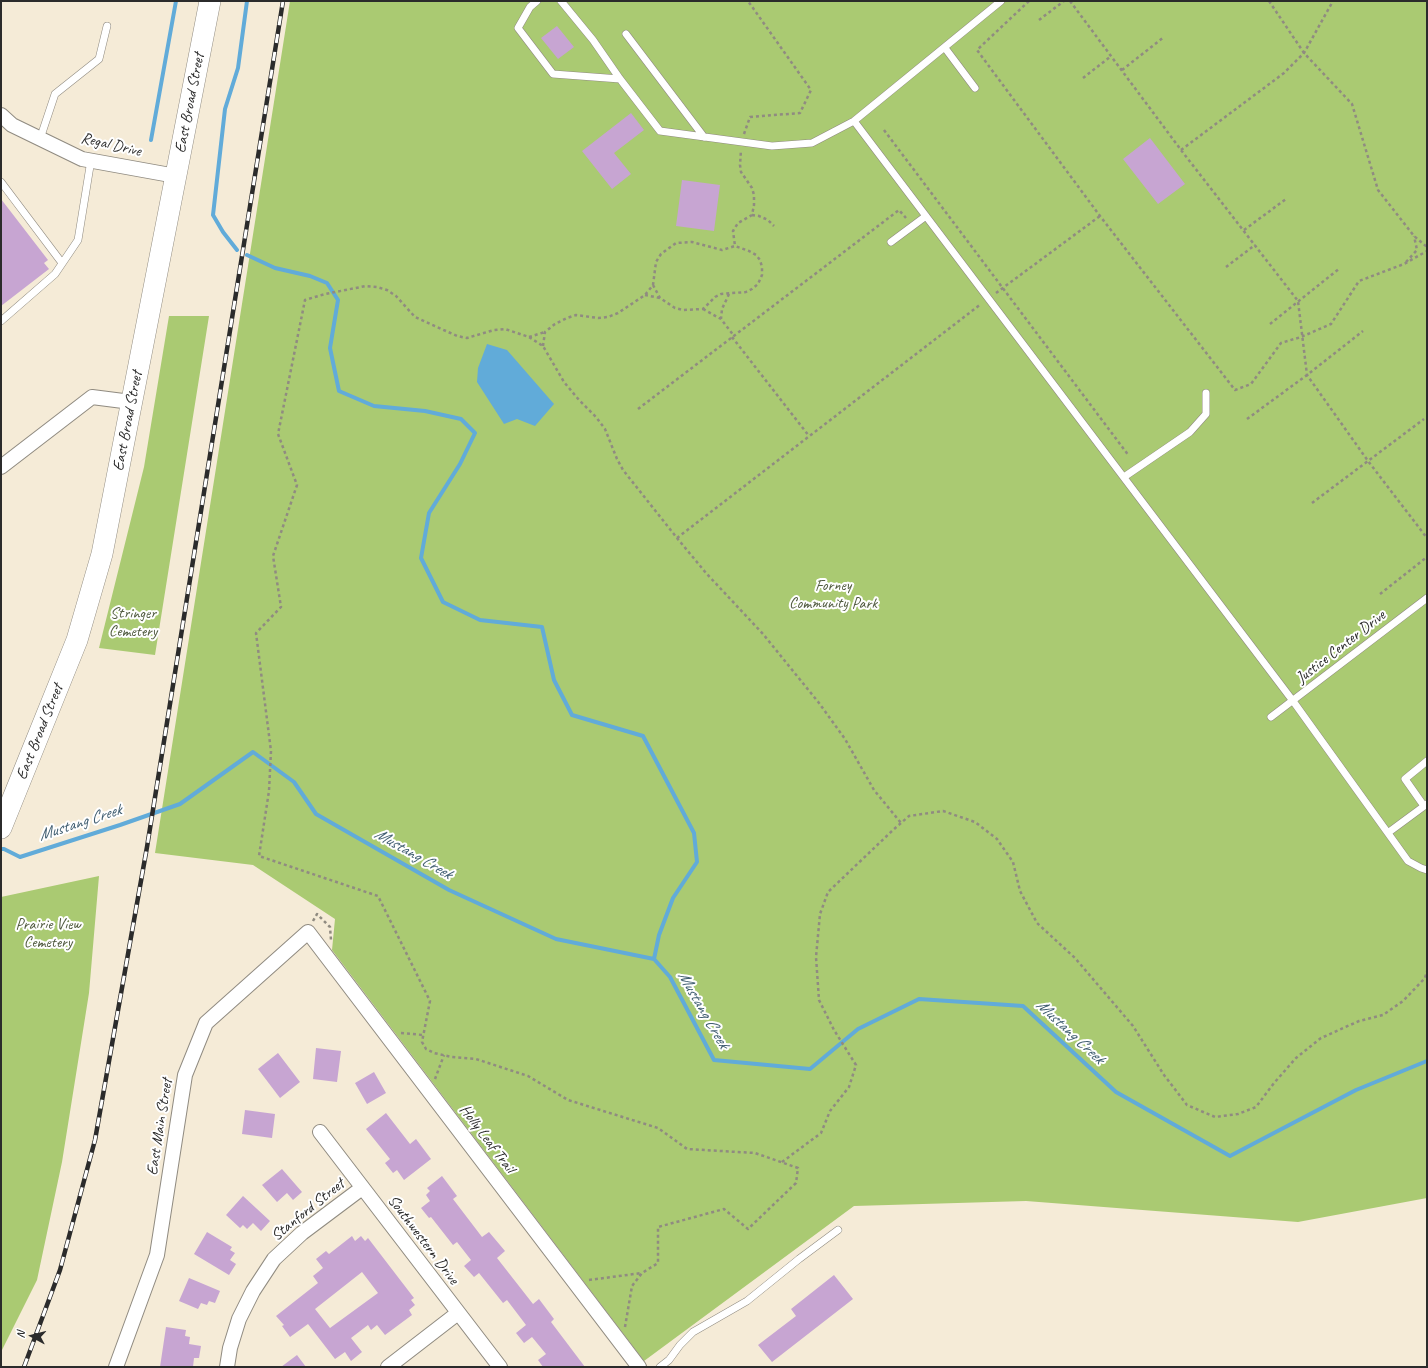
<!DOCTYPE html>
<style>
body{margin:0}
#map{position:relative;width:1428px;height:1368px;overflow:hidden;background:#f5ebd7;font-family:Caveat,sans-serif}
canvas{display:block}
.frame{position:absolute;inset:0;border:2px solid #2b2b2b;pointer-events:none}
.north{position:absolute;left:12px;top:1316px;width:40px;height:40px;-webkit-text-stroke:3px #fff;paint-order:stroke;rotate:277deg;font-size:11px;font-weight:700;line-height:16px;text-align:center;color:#2b2b2b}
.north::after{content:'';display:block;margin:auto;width:14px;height:18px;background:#2b2b2b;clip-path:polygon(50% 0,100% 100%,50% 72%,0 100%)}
</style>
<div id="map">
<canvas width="1428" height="1368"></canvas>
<div class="frame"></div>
<div class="north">N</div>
</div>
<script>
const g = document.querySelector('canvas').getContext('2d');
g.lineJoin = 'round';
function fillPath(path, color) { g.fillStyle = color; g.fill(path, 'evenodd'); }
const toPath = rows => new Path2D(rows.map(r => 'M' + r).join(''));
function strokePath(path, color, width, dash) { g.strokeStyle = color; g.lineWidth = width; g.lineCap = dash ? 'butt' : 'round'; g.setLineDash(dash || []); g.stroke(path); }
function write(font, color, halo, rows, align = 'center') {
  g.font = font + ' Caveat,sans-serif'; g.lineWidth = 4; g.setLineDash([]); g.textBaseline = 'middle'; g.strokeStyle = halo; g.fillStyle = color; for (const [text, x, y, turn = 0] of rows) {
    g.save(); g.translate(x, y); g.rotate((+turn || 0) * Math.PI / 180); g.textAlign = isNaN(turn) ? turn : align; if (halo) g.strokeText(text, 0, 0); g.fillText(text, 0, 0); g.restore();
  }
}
const green = toPath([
 [290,1,1427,1,1427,1198,1298,1222,1026,1201,854,1206,644,1361,332,950,335,919,253,865,155,853],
 [169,316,209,316,155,655,99,648,144,467],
 [99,876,89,993,62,1162,37,1280,1,1352,1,897]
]);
const water = toPath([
 [487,344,507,350,554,404,535,426,517,419,504,424,477,382,478,368]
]);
const stream = toPath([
 [151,140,176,1],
 [237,250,223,232,213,215,225,109,238,68,247,1],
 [247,255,275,268,310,276,327,283,338,300,330,348,339,391,374,406,425,411,461,419,475,433,460,464,429,513,421,558,443,602,480,620,542,627,554,680,572,715,643,736,694,833,697,862,673,898,659,935,654,959],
 [1,849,4,849,20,857,120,825,180,804,253,752,294,782,316,814,449,890,556,939,654,959,670,977,714,1060,810,1069,858,1029,919,999,1023,1006,1116,1092,1230,1156,1356,1090,1427,1061]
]);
const building = toPath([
 [557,26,574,47,558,59,541,38],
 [631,113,644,130,614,153,631,174,612,189,582,151],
 [1150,138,1185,184,1158,204,1123,159],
 [682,180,720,185,714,231,676,226],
 [1,199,48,260,44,263,49,269,1,306],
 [316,1048,341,1051,337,1082,313,1079],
 [278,1053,300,1082,280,1098,258,1069],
 [374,1072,386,1093,367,1104,355,1083],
 [245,1110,275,1114,272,1138,242,1134],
 [386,1113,410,1144,416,1139,431,1159,404,1180,397,1170,393,1173,385,1163,390,1159,366,1129],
 [282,1169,302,1192,293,1200,287,1193,277,1202,262,1185],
 [442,1176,457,1196,453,1199,482,1237,489,1232,505,1251,497,1258,533,1304,539,1299,554,1319,551,1322,585,1367,543,1367,538,1360,546,1354,532,1337,524,1343,516,1333,526,1325,507,1300,503,1303,479,1273,474,1277,464,1266,471,1260,457,1242,453,1245,431,1217,429,1218,421,1208,430,1201,426,1195,430,1191,427,1188],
 [243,1196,270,1221,261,1231,253,1223,247,1229,243,1225,240,1228,226,1215],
 [207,1232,232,1247,230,1250,235,1253,230,1260,236,1264,229,1275,194,1254],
 [352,1236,355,1241,361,1236,365,1241,368,1238,414,1298,411,1300,415,1305,409,1310,412,1315,385,1335,377,1325,371,1330,368,1325,351,1338,362,1352,351,1361,345,1352,335,1359,308,1324,290,1337,282,1326,284,1325,276,1316,318,1283,313,1276,323,1268,316,1259,326,1251,329,1254],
 [362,1272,378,1293,330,1328,315,1309],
 [834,1275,853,1299,772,1362,758,1345,796,1316,791,1309],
 [189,1278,220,1291,215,1303,209,1301,207,1305,201,1303,198,1309,179,1301],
 [166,1327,186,1330,185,1336,190,1337,189,1344,201,1346,199,1358,194,1358,193,1367,160,1367],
 [297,1355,306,1367,281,1367]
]);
const path = toPath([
 [1029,1,977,50,1100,216,1235,390,1251,384,1281,343,1301,337,1331,324,1359,281,1404,264,1427,251],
 [1070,1,1181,150,1298,301,1307,375,1368,461,1427,538],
 [1269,1,1304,53,1352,104,1378,190,1414,236,1427,247],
 [1039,20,1064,1],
 [1122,70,1164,37],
 [1083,78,1110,57],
 [884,130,1129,456],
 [744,134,750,117,800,113,811,90,748,1],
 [1181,150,1284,73,1304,53,1333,1],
 [752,215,759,216,768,220,774,226],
 [1244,230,1286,199],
 [1406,262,1417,250,1414,236],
 [1226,267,1255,245],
 [653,285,660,298,675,308,683,310,703,309,715,297,721,294,746,292,752,289,758,284,762,275,762,267,760,260,756,255,749,251,735,246],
 [996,293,1100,216],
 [729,294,722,309,721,319,734,336],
 [645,295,660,298],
 [703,309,721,319],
 [1270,324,1340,268],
 [529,337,545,332],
 [732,337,809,436],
 [543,346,545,332,555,324,567,318,576,315,598,318,608,317,618,313,645,295,653,285,656,262,661,254,676,243,692,242,722,250,735,246,733,231,738,223,752,215,754,205,754,195,752,188,741,172,740,165,741,150],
 [638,409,899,210,906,218],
 [1247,419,1307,375,1363,331],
 [1312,503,1424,419],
 [677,538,981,304],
 [1380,594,1427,557],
 [313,921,317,914,330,927,331,940],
 [401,1033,423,1035],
 [435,1079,444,1055],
 [782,1162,821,1133,830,1111,849,1087,856,1065,834,1030,819,1000,816,957,820,914,828,892,893,830,909,816,943,811,975,822,997,839,1013,862,1020,891,1037,923,1075,958,1133,1026,1164,1075,1187,1105,1215,1117,1238,1114,1256,1107,1274,1083,1296,1058,1321,1038,1359,1021,1383,1015,1403,1001,1425,978,1427,971],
 [589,1280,642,1273],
 [625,1327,632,1286,642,1273,658,1263,658,1227,724,1209,748,1229,796,1183,798,1168,755,1153,687,1149,658,1128,568,1100,528,1076,476,1059,452,1057,434,1053,426,1049,422,1042,430,1001,378,896,259,856,269,791,271,751,256,633,281,607,273,556,297,485,278,434,305,300,325,294,366,286,377,287,387,290,396,296,415,317,457,336,467,338,494,330,505,329,529,337,543,346,564,382,579,400,596,417,605,429,617,459,623,470,677,538,706,573,763,634,819,703,845,739,874,790,901,823]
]);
const service = toPath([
 [537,1,530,7,518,28,553,74,620,79],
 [561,1,593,40,620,79,660,131,772,146,812,143,854,121,1001,1],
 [626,34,704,137],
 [945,48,975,88],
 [854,121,1293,701,1408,861,1421,868,1427,870],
 [40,139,55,94,99,59,107,26],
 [1,182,62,263],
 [891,242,926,216],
 [1,321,55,274,78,240,91,160],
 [1124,477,1190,432,1206,414,1206,393],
 [1271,717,1427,598],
 [1424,806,1405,779,1427,761],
 [1389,832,1427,804],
 [660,1367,669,1360,680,1345,693,1332,747,1301,799,1259,838,1230]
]);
const minor = toPath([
 [1,115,12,125,82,159,176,176],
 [1,467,92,397,131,402],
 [320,1132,500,1367],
 [116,1367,157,1255,185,1075,206,1023,308,932,639,1367],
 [227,1367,230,1348,239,1319,253,1291,274,1259,302,1233,362,1188],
 [388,1367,458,1313]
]);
const secondary = toPath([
 [1,828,77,640,102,554,210,1]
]);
const rail = toPath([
 [24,1367,60,1270,95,1140,147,847,283,1]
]);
const streetNames = [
 ["East Broad Street",190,103,-79],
 ["Regal Drive",111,145,13],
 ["East Broad Street",128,421,-79],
 ["Justice Center Drive",1341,647,-38],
 ["East Broad Street",40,732,-68],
 ["East Main Street",160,1127,-81],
 ["Holly Leaf Trail",487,1139,53],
 ["Stanford Street",308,1210,-39],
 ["Southwestern Drive",423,1240,53]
];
const parkNames = [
 ["Forney",833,586],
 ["Community Park",833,604],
 ["Stringer",133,614],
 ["Cemetery",133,632],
 ["Prairie View",48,925],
 ["Cemetery",48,943]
];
const waterNames = [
 ["Mustang Creek",80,823,-18],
 ["Mustang Creek",413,854,30],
 ["Mustang Creek",703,1010,60],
 ["Mustang Creek",1070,1032,43]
];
fillPath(green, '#aaca72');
fillPath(water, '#61abd9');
strokePath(stream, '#61abd9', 4);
fillPath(building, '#c7a5d2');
strokePath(service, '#908b81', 8);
strokePath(minor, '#908b81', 16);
strokePath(secondary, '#908b81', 22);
strokePath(path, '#908b81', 2.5, [3, 3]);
strokePath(service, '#fff', 7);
strokePath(minor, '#fff', 14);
strokePath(secondary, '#fff', 21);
strokePath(rail, '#2b2b2b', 4.5);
strokePath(rail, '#fff', 3, [9]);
write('16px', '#2b2b2b', '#fff', streetNames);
write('16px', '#515b40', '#fff', parkNames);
write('italic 17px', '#415e71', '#fff', waterNames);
</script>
